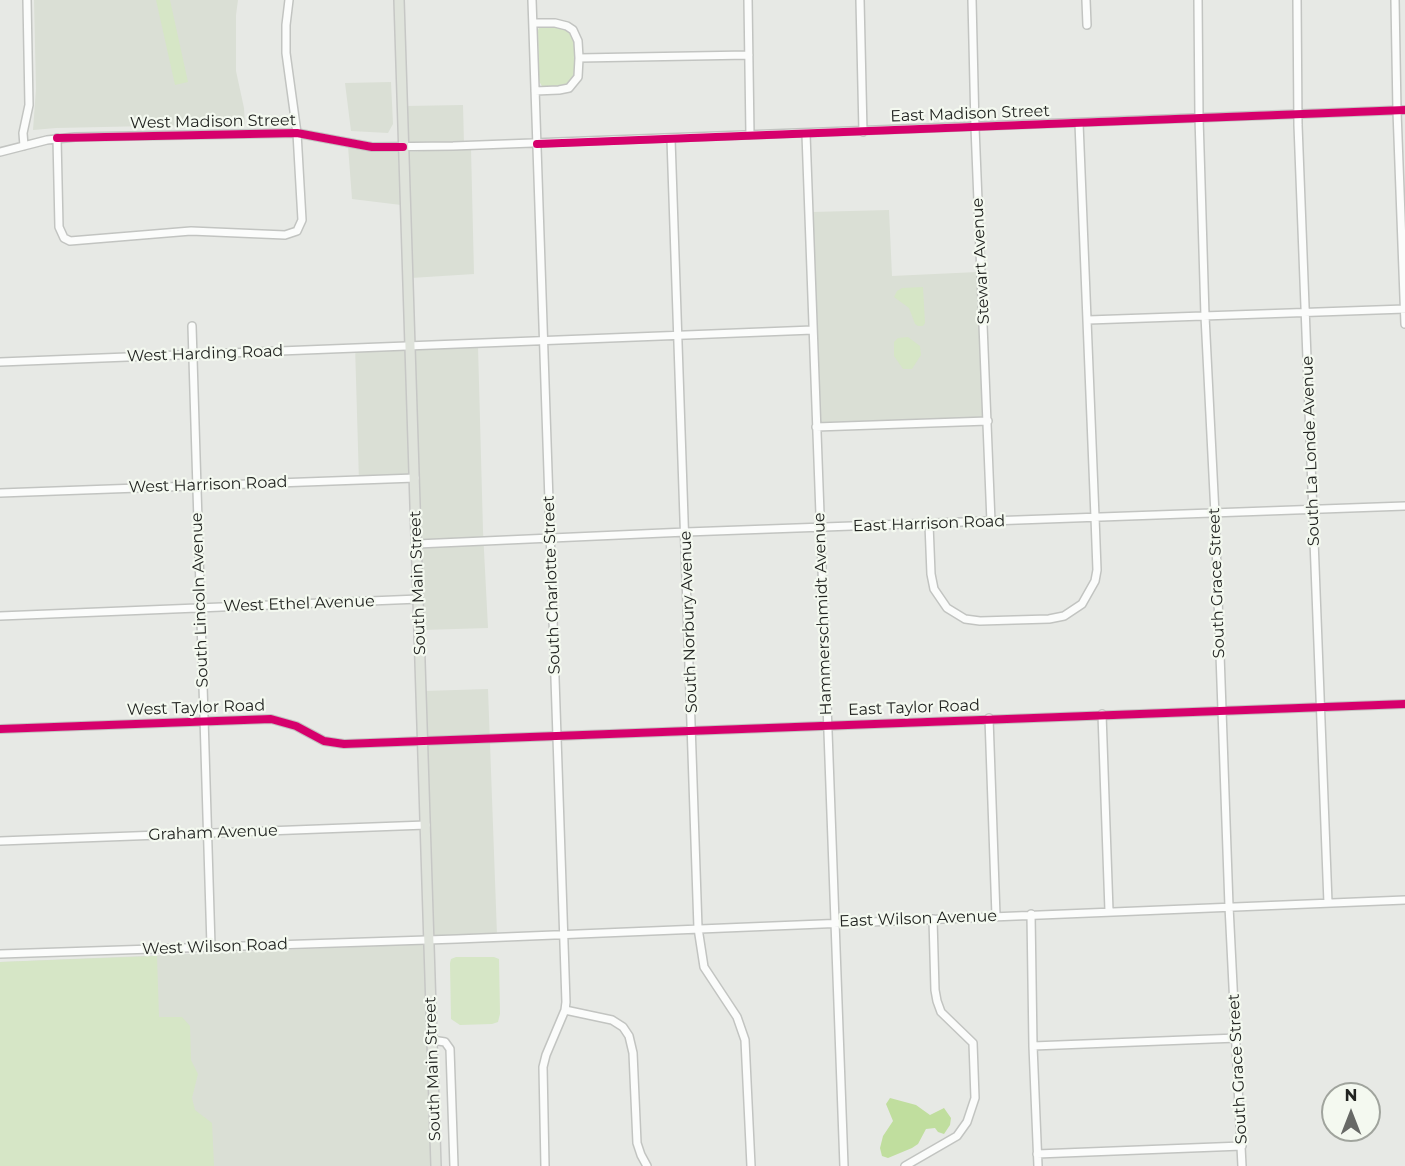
<!DOCTYPE html>
<style>
body{margin:0}
#map{position:relative;width:1405px;height:1166px;overflow:hidden;background:#e7e9e5;font-family:Montserrat,sans-serif}
canvas{display:block}
.north{position:absolute;left:1321px;top:1082px;width:60px;height:60px;box-sizing:border-box;background:#f4f9f0;border:2px solid #a0a49d;border-radius:50%;rotate:0deg;font-size:16px;font-weight:700;line-height:24px;text-align:center;color:#222421}
.north::after{content:'';display:block;margin:auto;width:21px;height:27px;background:#676966;clip-path:polygon(50% 0,100% 100%,50% 72%,0 100%)}
</style>
<div id="map">
<canvas width="1405" height="1166"></canvas>
<div class="north">N</div>
</div>
<script>
const g = document.querySelector('canvas').getContext('2d');
g.lineJoin = 'round';
function fillPath(path, color) { g.fillStyle = color; g.fill(path, 'evenodd'); }
const toPath = rows => new Path2D(rows.map(r => 'M' + r).join(''));
function strokePath(path, color, width, dash) { g.strokeStyle = color; g.lineWidth = width; g.lineCap = dash ? 'butt' : 'round'; g.setLineDash(dash || []); g.stroke(path); }
function write(font, color, halo, rows, align = 'center') {
  g.font = font + ' Montserrat,sans-serif'; g.lineWidth = 4.5; g.setLineDash([]); g.textBaseline = 'middle'; g.strokeStyle = halo; g.fillStyle = color; for (const [text, x, y, turn = 0] of rows) {
    g.save(); g.translate(x, y); g.rotate((+turn || 0) * Math.PI / 180); g.textAlign = isNaN(turn) ? turn : align; if (halo) g.strokeText(text, 0, 0); g.fillText(text, 0, 0); g.restore();
  }
}
const built = toPath([
 [34,0,238,0,236,15,236,71,244,108,245,124,56,128,33,130,36,89],
 [391,82,393,124,388,133,351,131,345,83],
 [463,105,464,144,407,146,406,106],
 [348,146,398,151,401,205,352,199],
 [471,148,474,274,411,278,407,152],
 [889,210,892,276,978,272,984,417,819,424,812,212],
 [408,343,411,480,359,482,355,345],
 [478,346,483,531,488,628,423,630,413,349],
 [488,689,497,935,432,937,424,691],
 [424,944,431,1166,0,1166,0,962]
]);
const green = toPath([
 [156,0,170,0,188,82,175,85],
 [550,25,567,29,574,37,576,68,575,75,569,84,565,86,543,88,539,81,538,30,540,26],
 [923,287,925,323,923,326,918,326,915,324,909,308,894,297,897,291,902,288],
 [908,337,920,346,921,355,912,369,903,369,894,356,894,342,898,338],
 [157,956,159,1017,182,1017,190,1026,191,1060,198,1074,192,1098,195,1110,212,1123,214,1166,0,1166,0,962],
 [456,957,494,957,499,959,500,1014,498,1022,492,1024,460,1025,451,1019,450,963,451,959]
]);
const water = toPath([
 [890,1098,916,1105,930,1115,944,1108,951,1118,950,1125,944,1134,938,1132,935,1128,926,1129,918,1144,912,1148,888,1158,882,1156,880,1148,883,1136,893,1121,886,1104]
]);
const minor = toPath([
 [532,0,566,1002,565,1010,546,1055,543,1067,545,1166],
 [748,0,750,135],
 [860,0,863,132],
 [972,0,975,127,991,522],
 [1086,0,1087,25],
 [1198,0,1199,117,1205,316,1215,514,1229,906,1242,1166],
 [1297,0,1298,125,1328,903],
 [1395,0,1397,111,1405,324],
 [533,23,555,23,567,26,573,30,578,41,579,58,578,77,569,88,559,90,535,91],
 [579,58,749,55],
 [806,134,844,1166],
 [57,138,59,227,64,238,70,241,191,231,285,235,297,231,302,220,297,133,286,53,286,25,289,0],
 [671,139,698,928,704,967,737,1017,745,1040,751,1166],
 [24,146,23,133,29,105,27,0],
 [0,152,47,140,75,137,297,133,372,147,453,146,1405,110],
 [1088,320,1405,309],
 [192,326,211,946],
 [0,362,813,330],
 [816,427,988,421],
 [0,493,415,478],
 [929,524,931,574,934,589,947,608,965,619,980,621,1049,619,1064,616,1082,604,1095,581,1097,570,1095,517,1079,123],
 [417,544,686,532,1405,506],
 [0,616,419,599],
 [1102,714,1109,911],
 [989,718,996,916],
 [0,729,271,719,296,726,324,741,344,744,1405,704],
 [0,841,426,825],
 [1031,914,1033,1046,1038,1166],
 [0,954,457,939,1405,900],
 [565,1010,612,1020,623,1027,629,1036,633,1053,637,1143,641,1155,647,1166],
 [432,1040,445,1042,450,1049,454,1166],
 [1033,1046,1237,1038],
 [1037,1154,1242,1146],
 [905,1166,957,1136,967,1122,975,1098,973,1043,941,1012,937,1001,935,990,933,919]
]);
const major = toPath([
 [399,0,436,1166]
]);
const cycleway = toPath([
 [57,138,297,133,372,147,403,147],
 [537,144,1405,110],
 [0,729,271,719,296,726,324,741,344,744,1405,704]
]);
const streetNames = [
 ["East Madison Street",970,114,-2],
 ["West Madison Street",213,122,-1],
 ["Stewart Avenue",981,261,-93],
 ["West Harding Road",205,354,-2],
 ["South La Londe Avenue",1311,451,-92],
 ["West Harrison Road",208,485,-2],
 ["East Harrison Road",929,524,-2],
 ["South Main Street",418,583,-92],
 ["South Grace Street",1217,583,-92],
 ["South Charlotte Street",552,585,-92],
 ["South Lincoln Avenue",200,600,-92],
 ["West Ethel Avenue",299,604,-2],
 ["Hammerschmidt Avenue",823,614,-92],
 ["South Norbury Avenue",689,622,-92],
 ["West Taylor Road",196,708,-2],
 ["East Taylor Road",914,708,-2],
 ["Graham Avenue",213,833,-2],
 ["East Wilson Avenue",918,919,-2],
 ["West Wilson Road",215,947,-2],
 ["South Main Street",433,1069,-92],
 ["South Grace Street",1238,1069,-93]
];
fillPath(built, '#dadfd5');
fillPath(green, '#d6e6c6');
fillPath(water, '#c0de9e');
strokePath(minor, '#c2c4c1', 10);
strokePath(major, '#c6c7c5', 12);
strokePath(minor, '#fbfcfb', 7);
strokePath(major, '#dfe3db', 9);
strokePath(cycleway, '#d6006c', 8);
write('16px', '#222421', '#f4f9f0', streetNames);
</script>
